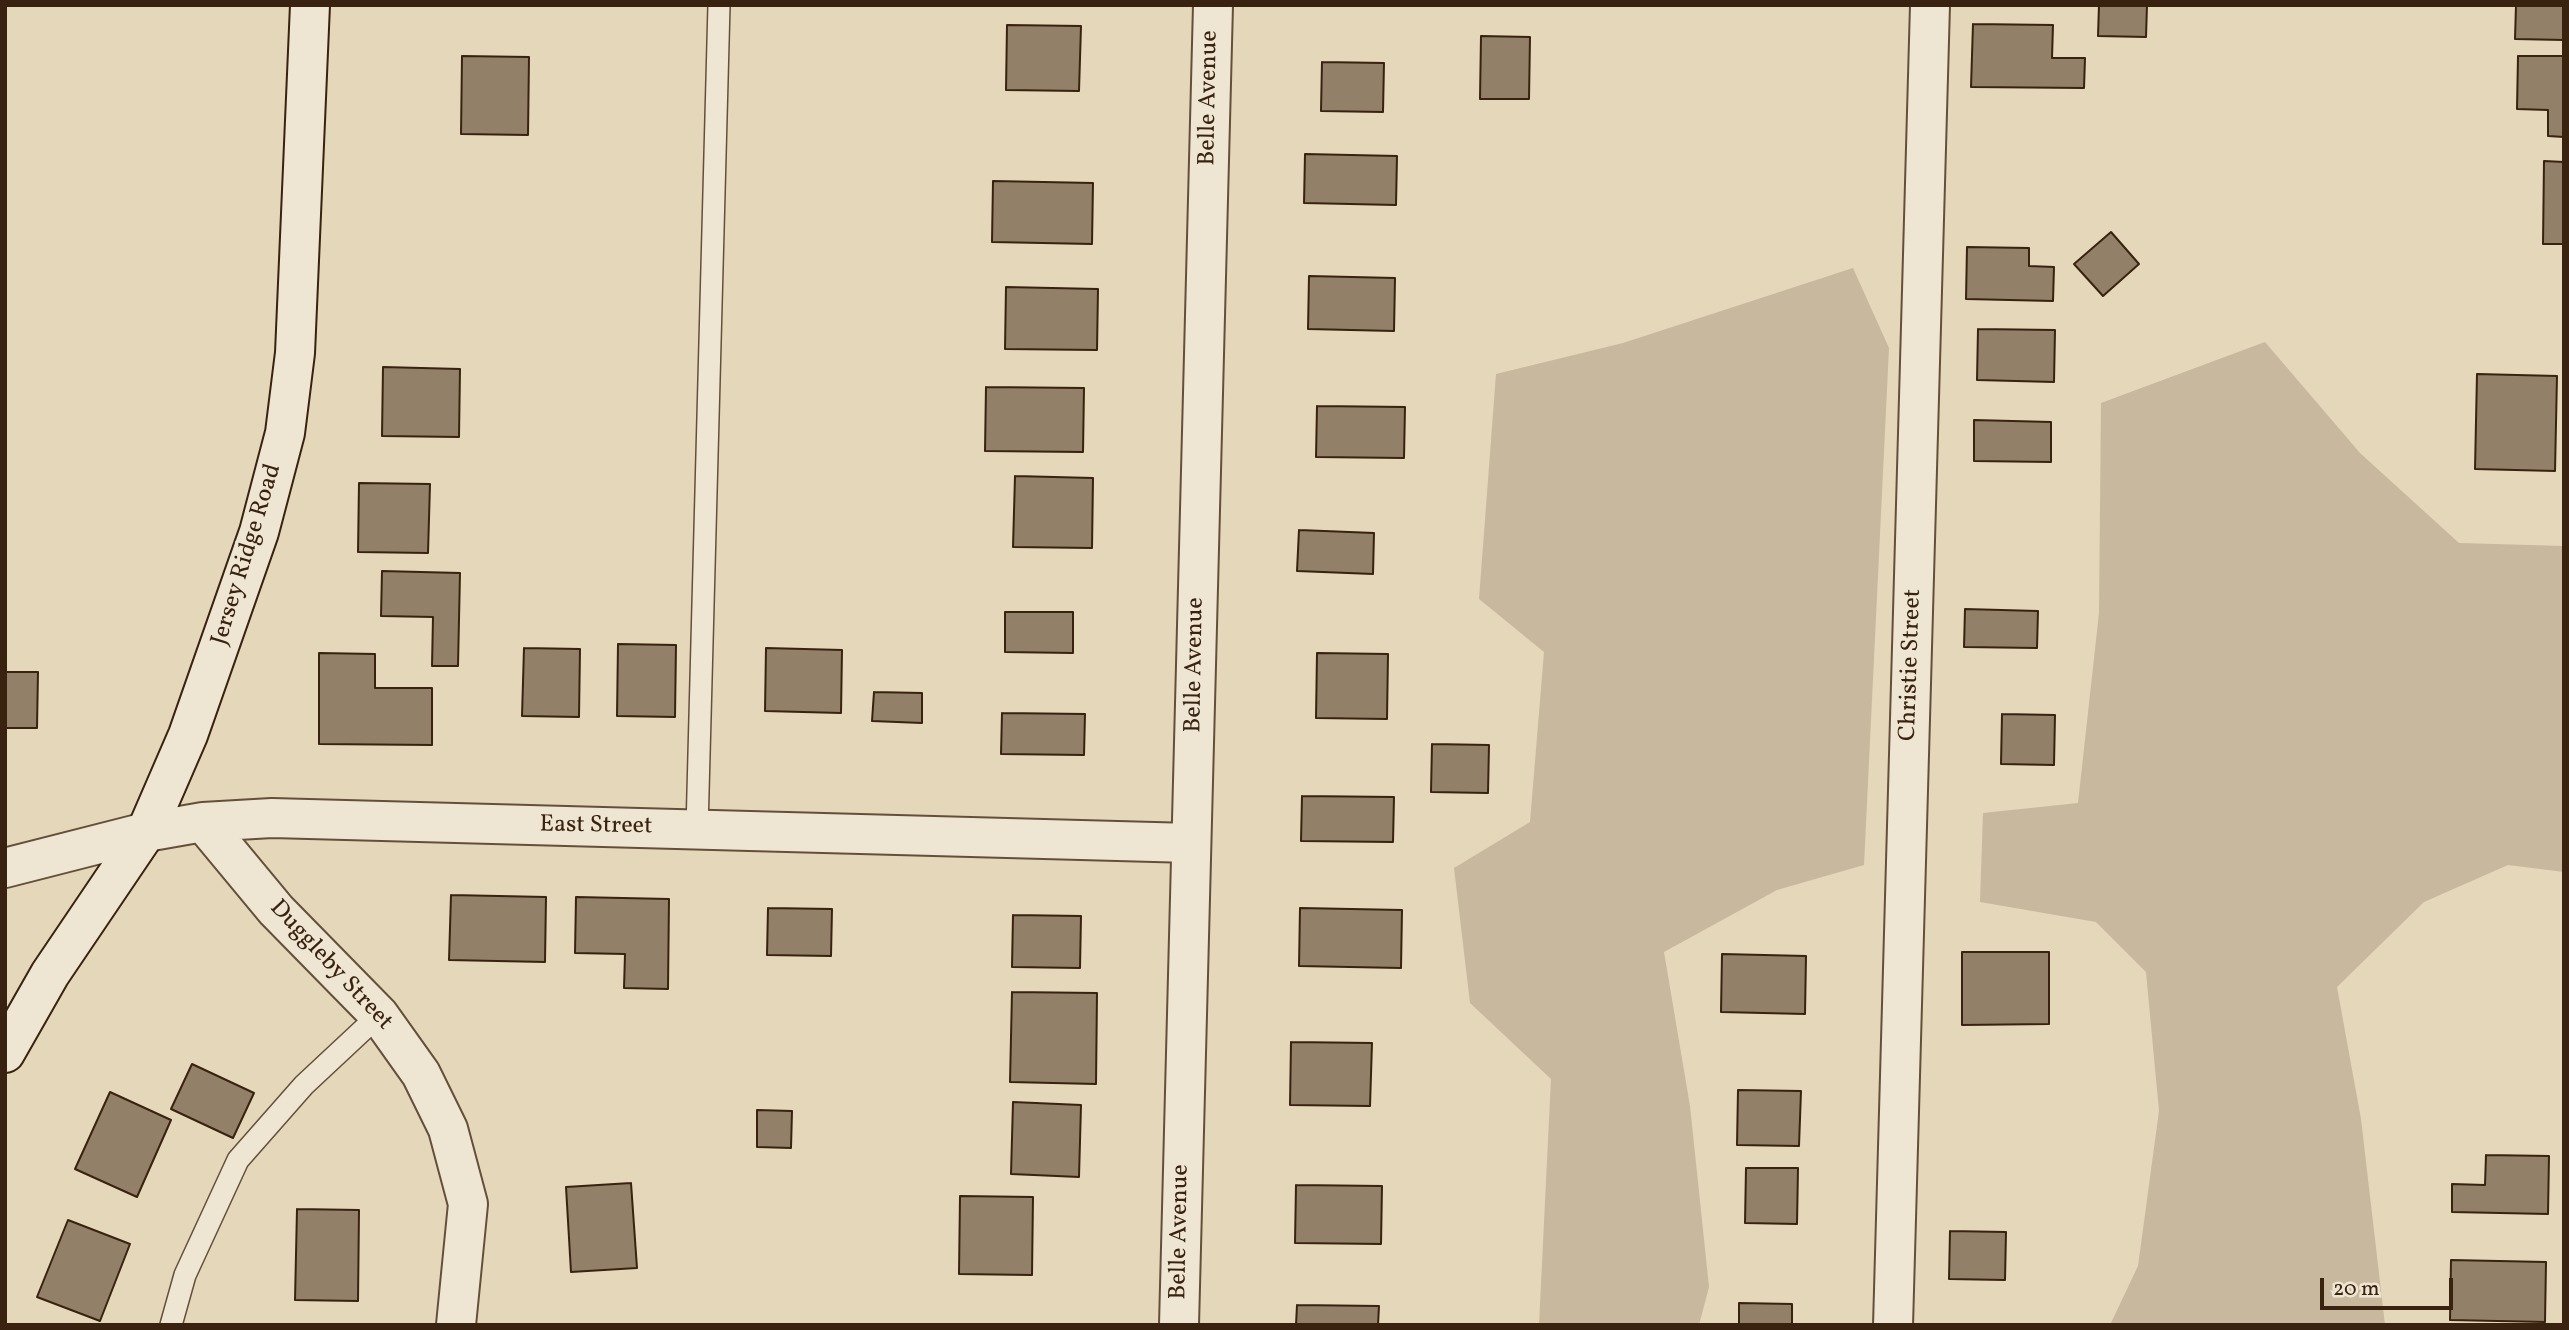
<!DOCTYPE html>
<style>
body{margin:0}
#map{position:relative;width:2569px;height:1330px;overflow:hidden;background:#e5d7ba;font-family:Vollkorn,serif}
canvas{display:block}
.frame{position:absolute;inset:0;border:7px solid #392210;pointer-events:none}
.scale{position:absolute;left:2320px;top:1278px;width:133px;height:32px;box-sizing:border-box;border:4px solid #392210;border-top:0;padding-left:9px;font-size:21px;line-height:24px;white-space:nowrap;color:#392210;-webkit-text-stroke:5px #eee5d2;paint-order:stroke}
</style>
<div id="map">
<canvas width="2569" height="1330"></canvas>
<div class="frame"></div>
<div class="scale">20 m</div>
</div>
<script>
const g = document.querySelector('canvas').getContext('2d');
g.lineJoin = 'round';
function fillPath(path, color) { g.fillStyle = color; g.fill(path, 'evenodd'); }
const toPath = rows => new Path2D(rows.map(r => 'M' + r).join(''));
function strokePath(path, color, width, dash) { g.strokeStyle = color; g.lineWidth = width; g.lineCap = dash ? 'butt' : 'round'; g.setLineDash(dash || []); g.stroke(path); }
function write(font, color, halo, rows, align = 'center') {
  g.font = font + ' Vollkorn,serif'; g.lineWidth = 7; g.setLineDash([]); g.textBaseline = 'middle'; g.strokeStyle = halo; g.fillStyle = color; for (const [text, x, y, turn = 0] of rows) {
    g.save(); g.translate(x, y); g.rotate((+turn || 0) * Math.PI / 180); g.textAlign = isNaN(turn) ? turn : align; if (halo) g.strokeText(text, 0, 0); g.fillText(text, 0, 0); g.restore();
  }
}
const green = toPath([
 [1853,268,1889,348,1864,865,1777,890,1664,952,1690,1106,1709,1287,1699,1325,1539,1325,1551,1079,1470,1003,1454,868,1530,822,1544,652,1479,599,1496,374,1623,343],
 [2265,342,2360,453,2459,543,2564,546,2564,872,2508,865,2424,902,2337,987,2361,1119,2385,1325,2110,1325,2138,1266,2159,1111,2146,972,2096,922,1980,902,1983,813,2078,803,2099,613,2101,403]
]);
const building = toPath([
 [2099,5,2147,5,2146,37,2098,36,2099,5],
 [2516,5,2564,5,2564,40,2515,39,2516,5],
 [1973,24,2053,25,2052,58,2085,58,2084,88,1971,87,1973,24],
 [1007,25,1081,26,1079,91,1006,90,1007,25],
 [1481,36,1530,37,1529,99,1480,99,1481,36],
 [462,56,529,57,528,135,461,134,462,56],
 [2518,56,2564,56,2564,137,2548,136,2548,110,2517,109,2518,56],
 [1322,62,1384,63,1383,112,1321,111,1322,62],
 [1305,154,1397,156,1396,205,1304,203,1305,154],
 [2544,161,2564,162,2564,244,2543,244,2544,161],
 [993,181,1093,183,1092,244,992,242,993,181],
 [2111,232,2139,264,2103,296,2074,264,2111,232],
 [1967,247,2029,248,2029,266,2054,267,2053,301,1966,299,1967,247],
 [1309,276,1395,278,1394,331,1308,329,1309,276],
 [1006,287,1098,289,1097,350,1005,349,1006,287],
 [1978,329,2055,330,2054,382,1977,380,1978,329],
 [383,367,460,369,459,437,382,436,383,367],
 [2477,374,2557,376,2555,471,2475,469,2477,374],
 [986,387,1084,388,1083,452,985,451,986,387],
 [1317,406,1405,407,1404,458,1316,457,1317,406],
 [1974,420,2051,422,2051,462,1974,461,1974,420],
 [1015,476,1093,478,1092,548,1013,547,1015,476],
 [359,483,430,484,428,553,358,552,359,483],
 [1299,530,1374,533,1373,574,1297,571,1299,530],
 [382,571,460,573,458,666,432,666,433,617,381,616,382,571],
 [1965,609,2038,611,2037,648,1964,647,1965,609],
 [1005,612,1073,612,1073,653,1005,652,1005,612],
 [618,644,676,645,675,717,617,716,618,644],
 [524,648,580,649,579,717,522,716,524,648],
 [766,648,842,650,841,713,765,711,766,648],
 [319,653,375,654,375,688,432,688,432,745,319,744,319,653],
 [1317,653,1388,654,1387,719,1316,718,1317,653],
 [5,672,38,672,37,728,5,728,5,672],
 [874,692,922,693,922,723,872,721,874,692],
 [1002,713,1085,714,1084,755,1001,754,1002,713],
 [2002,714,2055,715,2054,765,2001,764,2002,714],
 [1432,744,1489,745,1488,793,1431,792,1432,744],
 [1302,796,1394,797,1393,842,1301,841,1302,796],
 [451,895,546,897,545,962,449,960,451,895],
 [576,897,669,899,668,989,624,988,625,954,575,953,576,897],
 [768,908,832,909,831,956,767,955,768,908],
 [1300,908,1402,910,1401,968,1299,966,1300,908],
 [1013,915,1081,916,1080,968,1012,967,1013,915],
 [1962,952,2049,952,2049,1024,1962,1025,1962,952],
 [1722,954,1806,956,1805,1014,1721,1012,1722,954],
 [1012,992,1097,993,1096,1084,1010,1082,1012,992],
 [1291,1042,1372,1043,1370,1106,1290,1105,1291,1042],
 [192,1064,254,1093,233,1138,171,1109,192,1064],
 [1738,1090,1801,1091,1799,1146,1737,1145,1738,1090],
 [110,1092,171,1120,137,1197,75,1169,110,1092],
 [1013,1102,1081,1105,1079,1177,1011,1174,1013,1102],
 [757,1110,792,1111,791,1148,757,1147,757,1110],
 [2486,1155,2549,1156,2548,1214,2452,1212,2452,1184,2485,1185,2486,1155],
 [1746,1168,1798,1168,1797,1224,1745,1223,1746,1168],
 [631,1183,637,1268,571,1272,566,1187,631,1183],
 [1296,1185,1382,1186,1381,1244,1295,1243,1296,1185],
 [960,1196,1033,1197,1032,1275,959,1274,960,1196],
 [297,1209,359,1210,358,1301,295,1300,297,1209],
 [68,1220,130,1244,100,1321,37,1297,68,1220],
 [1950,1231,2006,1232,2005,1280,1949,1279,1950,1231],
 [2451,1260,2546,1262,2545,1322,2450,1320,2451,1260],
 [1739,1303,1792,1304,1792,1325,1739,1325,1739,1303],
 [1297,1305,1379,1306,1378,1325,1296,1325,1297,1305]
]);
const lane = toPath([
 [697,829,719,5],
 [171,1325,185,1275,238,1160,304,1085,379,1015]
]);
const street = toPath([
 [203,822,276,910,379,1015,421,1074,448,1129,468,1204,456,1325],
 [5,868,146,832,203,822,272,818,1191,843],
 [1179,1325,1213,5],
 [1893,1325,1930,5]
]);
const secondary = toPath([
 [5,1053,50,974,146,832,188,735,259,532,285,433,295,353,310,5]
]);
const streetNames = [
 ["Belle Avenue",1210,98,-89],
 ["Jersey Ridge Road",248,555,-73],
 ["Belle Avenue",1196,665,-89],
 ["Christie Street",1912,665,-88],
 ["East Street",596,827,1],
 ["Duggleby Street",330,966,47],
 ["Belle Avenue",1181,1232,-89]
];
fillPath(green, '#c8b89d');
fillPath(building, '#928068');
strokePath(building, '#392210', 2);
strokePath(lane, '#644f3a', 24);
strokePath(street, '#644f3a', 42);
strokePath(secondary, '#392210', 42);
strokePath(lane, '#eee5d2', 21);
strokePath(street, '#eee5d2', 38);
strokePath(secondary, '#eee5d2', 38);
write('24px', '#392210', '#eee5d2', streetNames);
</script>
